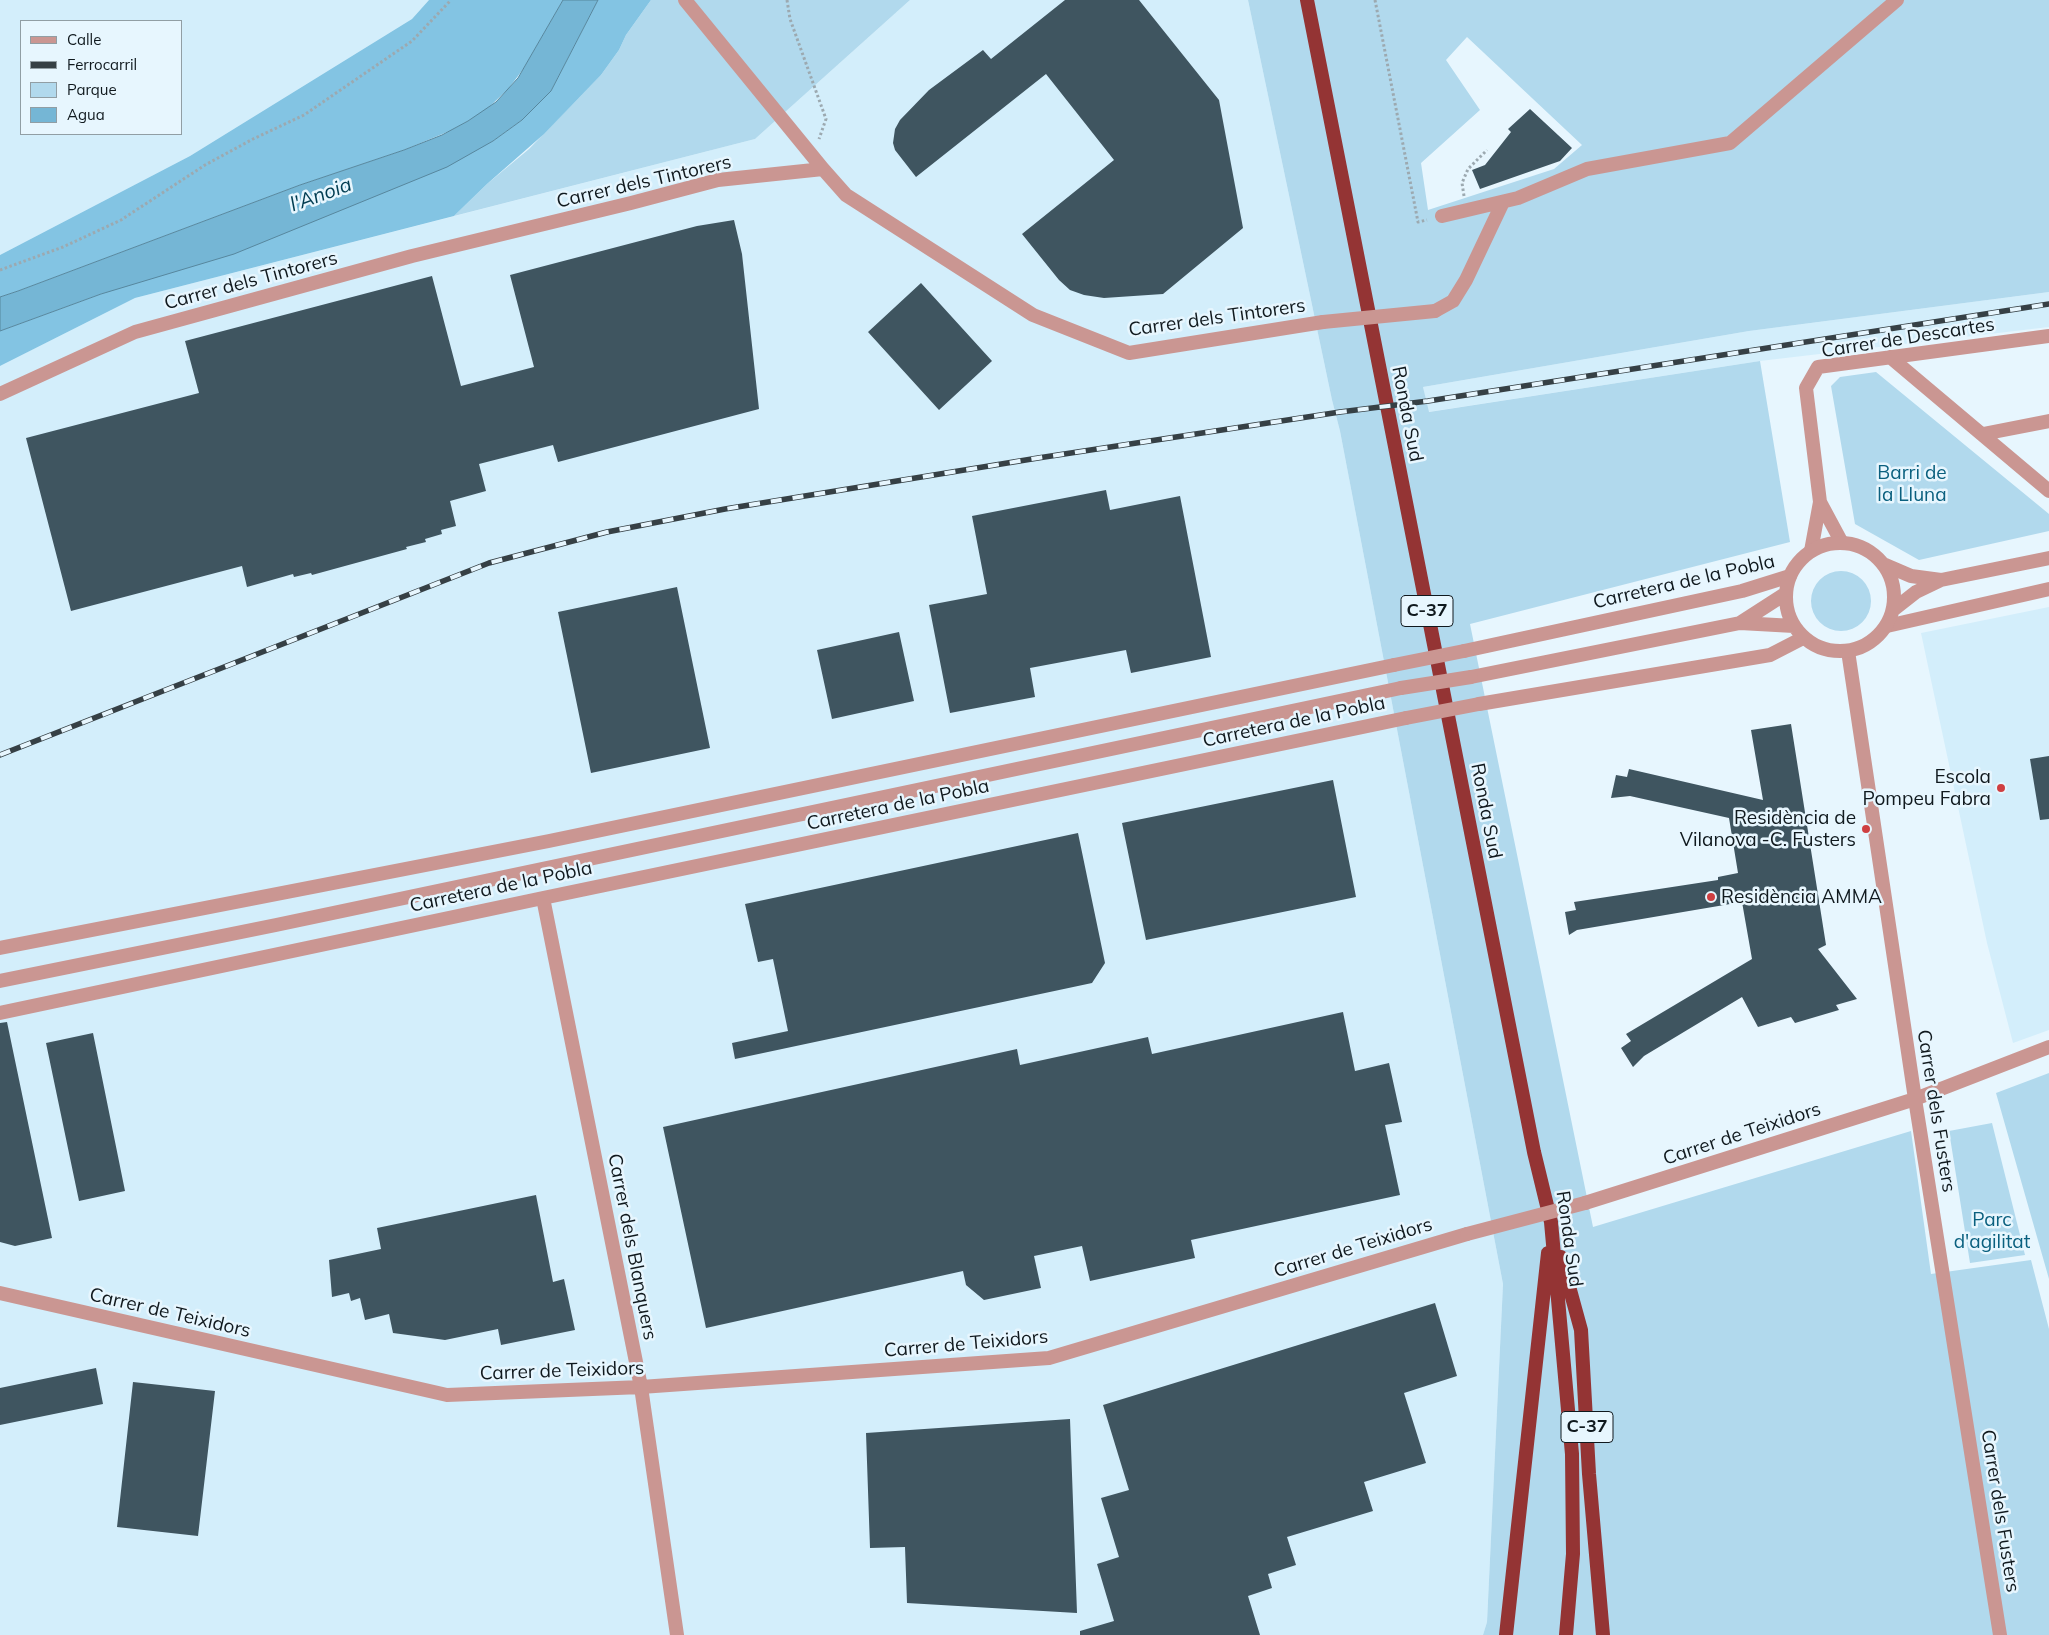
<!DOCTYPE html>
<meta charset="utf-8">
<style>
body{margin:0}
#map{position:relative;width:2049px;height:1635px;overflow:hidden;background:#e7f6fe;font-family:Mulish,sans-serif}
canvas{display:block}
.legend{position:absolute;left:20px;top:20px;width:162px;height:115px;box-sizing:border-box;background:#e7f6fe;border:1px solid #919ea4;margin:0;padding:6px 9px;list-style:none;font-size:15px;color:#10191e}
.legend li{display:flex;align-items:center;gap:10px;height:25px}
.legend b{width:25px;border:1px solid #919ea4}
</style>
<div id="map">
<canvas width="2049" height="1635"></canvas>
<ul class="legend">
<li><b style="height:6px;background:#ca9692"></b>Calle</li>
<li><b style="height:6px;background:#364045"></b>Ferrocarril</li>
<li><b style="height:14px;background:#b1d9ed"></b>Parque</li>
<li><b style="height:14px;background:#75b6d5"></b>Agua</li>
</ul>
</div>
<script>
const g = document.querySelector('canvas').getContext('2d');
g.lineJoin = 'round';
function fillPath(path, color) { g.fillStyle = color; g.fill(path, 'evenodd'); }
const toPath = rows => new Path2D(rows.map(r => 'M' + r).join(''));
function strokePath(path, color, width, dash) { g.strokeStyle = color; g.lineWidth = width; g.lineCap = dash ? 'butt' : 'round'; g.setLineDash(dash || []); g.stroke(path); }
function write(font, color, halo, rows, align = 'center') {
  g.font = font + ' Mulish,sans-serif'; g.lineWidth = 5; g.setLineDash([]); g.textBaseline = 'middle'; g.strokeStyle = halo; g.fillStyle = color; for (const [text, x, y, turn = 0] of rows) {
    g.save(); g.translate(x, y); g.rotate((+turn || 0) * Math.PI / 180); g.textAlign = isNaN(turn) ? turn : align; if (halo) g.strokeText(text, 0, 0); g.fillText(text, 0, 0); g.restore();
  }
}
const built = toPath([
 [0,0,429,0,412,19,190,156,0,255],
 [21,21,181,21,181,134,21,134],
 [910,0,1248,0,1332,400,1340,431,1503,1284,1487,1622,1483,1635,0,1635,0,366,135,298,755,139],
 [2049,292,2049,327,1760,361,1428,412,1423,387,1749,331],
 [2049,607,2049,1030,2013,1043,1987,943,1921,633]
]);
const green = toPath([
 [651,0,910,0,755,139,454,216,487,184,529,149,601,75,619,50,626,35],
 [1248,0,2049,0,2049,292,1749,331,1423,387,1429,412,1760,361,1790,542,1470,624,1593,1227,1911,1131,1931,1274,2031,1260,2049,1329,2049,1635,1483,1635,1487,1622,1503,1284,1340,431,1332,400],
 [1467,37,1582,145,1554,169,1428,210,1421,163,1480,110,1446,60],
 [1876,372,2049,514,2049,531,1919,560,1855,524,1831,386,1840,377],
 '1811 601a30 30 0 1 1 60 0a30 30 0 1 1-60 0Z',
 [2049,1073,2049,1279,1996,1093],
 [1992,1123,2025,1255,1970,1263,1949,1131]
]);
const forest = toPath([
 [429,0,563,0,524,68,509,88,484,112,452,130,404,150,300,185,18,291,0,297,0,255,190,156,412,19],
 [598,0,651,0,626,35,619,50,601,75,544,134,487,184,454,216,135,298,0,366,0,331,101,294,493,141,522,120,551,91]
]);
const water = toPath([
 [563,0,598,0,551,91,522,120,493,141,447,167,234,254,101,294,0,331,0,297,18,291,300,185,404,150,442,135,468,121,496,102,518,78,563,0]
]);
const building = toPath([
 [1065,0,1139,0,1219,100,1243,228,1163,294,1104,298,1084,295,1070,290,1059,280,1022,234,1114,160,1046,74,916,177,895,150,893,143,895,129,900,120,929,90,983,50,991,59],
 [1530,109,1572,148,1560,161,1480,189,1472,170,1485,165,1511,132,1508,129],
 [734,220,742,254,759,409,558,462,553,445,479,464,486,491,450,501,456,526,441,530,442,534,425,539,426,542,406,547,407,549,312,575,311,573,294,577,293,574,247,587,242,566,71,611,26,438,199,393,185,341,432,276,461,386,534,367,510,275,697,226],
 [921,283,992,361,939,410,868,332],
 [1106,490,1110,510,1180,496,1211,657,1131,673,1126,650,1030,668,1035,697,950,713,929,605,987,594,972,516],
 [677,587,710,748,591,773,558,612],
 [899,632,914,701,832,719,817,650],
 [1791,724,1826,945,1818,949,1857,999,1836,1005,1839,1010,1795,1023,1791,1017,1758,1027,1742,997,1644,1056,1633,1067,1621,1048,1631,1041,1626,1034,1752,959,1742,902,1577,930,1569,935,1565,912,1576,910,1574,902,1718,880,1718,877,1738,873,1729,818,1630,796,1611,798,1616,775,1627,777,1629,769,1763,800,1751,730],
 [2049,756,2049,819,2040,820,2030,759],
 [1333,780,1356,897,1146,940,1122,823],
 [1078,833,1105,963,1092,983,735,1059,732,1043,788,1031,773,959,758,962,745,904],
 [1343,1012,1355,1071,1389,1063,1402,1122,1385,1125,1400,1195,1191,1240,1195,1258,1090,1281,1082,1246,1034,1256,1041,1288,984,1300,966,1285,963,1271,706,1328,663,1127,1017,1049,1020,1065,1148,1037,1152,1054],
 [7,1022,52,1238,15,1246,0,1242,0,1023],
 [93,1033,125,1191,79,1201,46,1043],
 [536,1195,553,1282,564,1279,575,1330,501,1345,498,1329,445,1340,393,1333,389,1314,365,1320,360,1298,351,1301,349,1293,332,1297,329,1260,381,1249,377,1228],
 [1435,1303,1457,1376,1404,1393,1426,1463,1364,1482,1373,1511,1287,1537,1296,1565,1268,1574,1272,1588,1248,1596,1260,1635,1080,1635,1080,1631,1114,1621,1097,1564,1119,1557,1101,1498,1129,1490,1103,1405],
 [96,1368,103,1404,0,1425,0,1388],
 [133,1382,215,1391,198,1536,117,1527],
 [1070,1419,1077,1613,907,1603,905,1547,870,1548,866,1433]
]);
const path = toPath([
 [787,0,790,19,826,119,819,139],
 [1375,0,1418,222,1427,220],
 [1464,196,1462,183,1468,169,1487,150],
 [0,270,63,247,121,220,205,165,253,139,304,115,412,41,451,0]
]);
const minor = toPath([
 [685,0,823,169],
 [1442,216,1518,198,1587,169,1730,143,1897,0],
 [1435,311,1453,301,1466,280,1503,202],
 [1890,357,2049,491],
 [0,394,135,332,412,256,631,203,718,180,823,169,846,195,1033,315,1129,353,1323,322],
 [1983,434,2049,421],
 [1820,502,1842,543],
 [1811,551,1820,502,1806,388,1818,367,2049,336],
 [1887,626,2049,589],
 [1464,651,1742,591,1790,576],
 [1848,651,1915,1099,2000,1635],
 [1479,704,1770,655,1803,638],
 [543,898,641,1387,677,1635],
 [0,948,549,841,1394,665],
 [0,1013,543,898,1406,718],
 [1585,1203,1915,1099,2049,1047],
 [0,1293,447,1395,641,1387,1049,1358,1467,1234]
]);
const tertiary = toPath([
 '1786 597a54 54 0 1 1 108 0a54 54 0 1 1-108 0Z',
 [1883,564,1911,576,1941,580],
 [1893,610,1916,592,1941,580,2049,558],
 [1740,623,1785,594],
 [1471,677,1740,623,1794,626],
 [0,981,276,925,1401,688]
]);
const trunk = toPath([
 [1307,0,1534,1152,1551,1222,1572,1454,1573,1554,1566,1635],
 [1561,1257,1581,1330,1589,1474,1603,1635],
 [1506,1635,1548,1253]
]);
const rail = toPath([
 [0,755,489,563,607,532,725,509,1038,458,1340,412,1428,401,2049,304]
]);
const minorBridge = toPath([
 [1323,322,1435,311],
 [1394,665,1464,651],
 [1406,718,1479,704],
 [1467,1234,1585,1203]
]);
const tertiaryBridge = toPath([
 [1401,688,1471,677]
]);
const markers = [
 [2001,788,5,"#cf3f41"],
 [1866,829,5,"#cf3f41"],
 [1711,897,5,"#cf3f41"]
];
const shields = [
 [1427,611,52],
 [1587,1427,52]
];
const shieldNames = [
 ["C-37",1427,611],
 ["C-37",1587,1427]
];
const streetNames = [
 ["Carrer dels Tintorers",644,182,-13],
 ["Carrer dels Tintorers",251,281,-15],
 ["Carrer dels Tintorers",1217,318,-8],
 ["Carrer de Descartes",1908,338,-9],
 ["Ronda Sud",1407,414,79],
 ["Carretera de la Pobla",1684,582,-13],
 ["Carretera de la Pobla",1294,722,-12],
 ["Carretera de la Pobla",898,805,-12],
 ["Ronda Sud",1486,811,79],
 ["Carretera de la Pobla",501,887,-12],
 ["Carrer dels Fusters",1936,1111,81],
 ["Carrer de Teixidors",1742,1134,-18],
 ["Ronda Sud",1569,1239,82],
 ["Carrer dels Blanquers",632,1247,79],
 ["Carrer de Teixidors",1353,1248,-17],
 ["Carrer de Teixidors",170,1313,13],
 ["Carrer de Teixidors",966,1344,-5],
 ["Carrer de Teixidors",562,1371,-2],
 ["Carrer dels Fusters",2000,1511,81]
];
const parkNames = [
 ["Barri de",1912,473],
 ["la Lluna",1912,495],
 ["Parc",1992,1220],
 ["d'agilitat",1992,1242]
];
const poiNames = [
 ["Escola",1991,777],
 ["Pompeu Fabra",1991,799],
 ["Residència de",1856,818],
 ["Vilanova -C. Fusters",1856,840],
 ["Residència AMMA",1721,897,"left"]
];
const waterNames = [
 ["l'Anoia",321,195,-20]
];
fillPath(built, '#d3eefb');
fillPath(green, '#b1d9ed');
fillPath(forest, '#83c4e3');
fillPath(water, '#75b6d5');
strokePath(water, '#57879e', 1);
fillPath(building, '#3f5560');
strokePath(path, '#9ca9b0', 3, [2.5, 2.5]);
strokePath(minor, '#ca9692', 14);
strokePath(tertiary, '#ca9692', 14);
strokePath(trunk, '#943434', 14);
strokePath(rail, '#364045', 5.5);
strokePath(rail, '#e7f6fe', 4, [11]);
strokePath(minorBridge, '#ca9692', 14);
strokePath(tertiaryBridge, '#ca9692', 14);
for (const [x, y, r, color] of markers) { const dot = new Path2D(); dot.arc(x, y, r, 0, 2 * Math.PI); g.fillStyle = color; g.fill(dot); strokePath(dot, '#e7f6fe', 2); }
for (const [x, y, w] of shields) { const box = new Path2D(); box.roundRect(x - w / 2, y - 15.5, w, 31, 4); g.fillStyle = '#e7f6fe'; g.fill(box); strokePath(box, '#10191e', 1); }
write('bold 18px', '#10191e', null, shieldNames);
write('19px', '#10191e', '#e7f6fe', streetNames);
write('19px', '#0a607f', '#e7f6fe', parkNames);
write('19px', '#10191e', '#e7f6fe', poiNames, 'right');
write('italic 20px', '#003c51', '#e7f6fe', waterNames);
</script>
